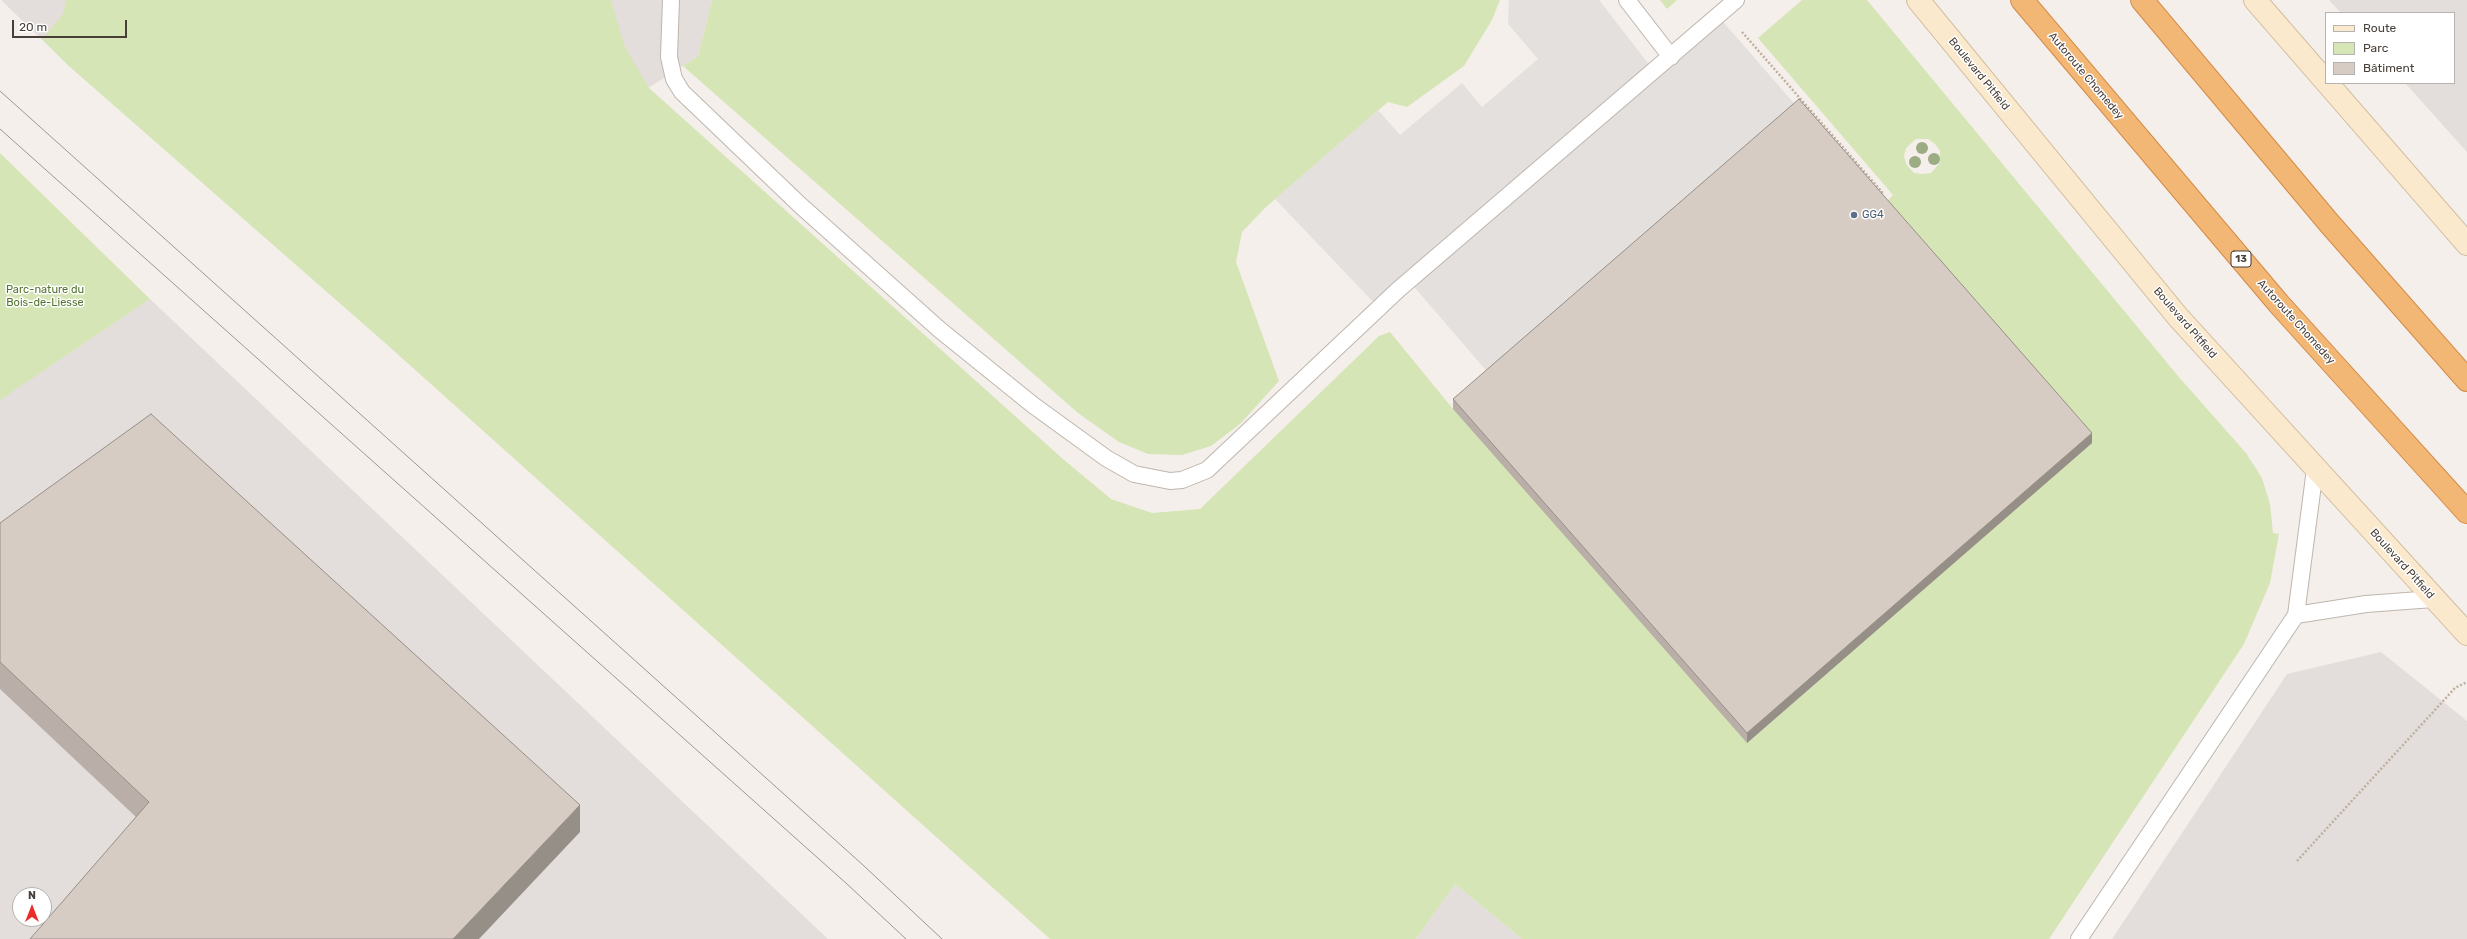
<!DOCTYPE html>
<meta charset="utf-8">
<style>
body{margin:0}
#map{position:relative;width:2467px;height:939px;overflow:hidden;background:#f4efea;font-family:Rubik,sans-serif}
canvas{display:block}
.legend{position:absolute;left:2325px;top:12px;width:130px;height:72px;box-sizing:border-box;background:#fff;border:1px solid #b5b2af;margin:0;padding:5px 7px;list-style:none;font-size:12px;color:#473f38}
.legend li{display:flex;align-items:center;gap:8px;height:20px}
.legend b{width:20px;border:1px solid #b5b2af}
.north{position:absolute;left:12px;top:887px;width:40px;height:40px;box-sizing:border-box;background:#fff;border:1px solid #b5b2af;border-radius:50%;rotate:0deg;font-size:11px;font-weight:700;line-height:16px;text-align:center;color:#473f38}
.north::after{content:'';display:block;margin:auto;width:14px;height:18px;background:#ea2c2b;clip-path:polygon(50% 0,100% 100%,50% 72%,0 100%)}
.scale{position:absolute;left:12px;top:20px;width:115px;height:18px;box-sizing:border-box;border:2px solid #473f38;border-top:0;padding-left:5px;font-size:12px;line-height:14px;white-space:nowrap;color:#473f38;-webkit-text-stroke:3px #fff;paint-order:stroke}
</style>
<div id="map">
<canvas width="2467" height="939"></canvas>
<ul class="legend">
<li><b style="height:5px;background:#fbe9cd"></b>Route</li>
<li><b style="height:11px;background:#d6e5b6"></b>Parc</li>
<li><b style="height:11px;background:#d7ccc3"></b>Bâtiment</li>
</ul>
<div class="north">N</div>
<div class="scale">20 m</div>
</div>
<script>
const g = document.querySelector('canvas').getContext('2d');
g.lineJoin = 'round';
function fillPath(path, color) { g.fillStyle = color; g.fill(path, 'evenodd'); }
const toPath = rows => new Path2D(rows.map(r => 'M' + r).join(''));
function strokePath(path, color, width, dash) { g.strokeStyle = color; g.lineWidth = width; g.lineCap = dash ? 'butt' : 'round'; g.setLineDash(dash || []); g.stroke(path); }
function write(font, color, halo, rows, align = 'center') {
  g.font = font + ' Rubik,sans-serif'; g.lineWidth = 3; g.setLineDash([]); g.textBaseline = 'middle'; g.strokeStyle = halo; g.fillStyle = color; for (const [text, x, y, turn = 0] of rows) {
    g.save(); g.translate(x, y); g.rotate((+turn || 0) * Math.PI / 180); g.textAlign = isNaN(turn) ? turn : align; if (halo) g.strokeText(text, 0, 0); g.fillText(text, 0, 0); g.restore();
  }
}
const industrial = toPath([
 [1,0,170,0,70,67],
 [554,0,712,0,698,56,625,103],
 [2329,0,2467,0,2467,152,2405,83,2454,83,2454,13,2341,13],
 [150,299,828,939,0,939,0,399],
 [20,895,44,895,44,919,20,919],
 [2381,652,2467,721,2467,939,2112,939,2287,674],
 [1455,884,1522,939,1416,939]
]);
const green = toPath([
 [66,0,611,0,625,47,649,88,1063,459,1111,499,1152,513,1200,509,1379,336,1390,332,1453,409,1883,205,1893,195,1758,38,1802,0,1867,0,2178,376,2246,453,2262,478,2270,504,2273,533,2279,534,2270,583,2244,644,2049,939,1522,939,1455,884,1416,939,1050,939,384,342,70,67,42,39,63,14],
 [1916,139,1928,139,1935,144,1940,151,1939,164,1931,173,1922,174,1914,173,1906,164,1904,156,1906,148],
 [712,0,1500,0,1492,20,1464,66,1407,107,1388,102,1266,207,1242,232,1236,262,1279,381,1240,424,1211,446,1182,455,1148,454,1119,442,1078,413,683,66,698,56],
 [1660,0,1677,0,1667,9],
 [0,153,150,299,0,400]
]);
const parking = toPath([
 [1509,0,1599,0,1654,71,1718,16,1799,109,1491,376,1409,281,1379,308,1275,199,1378,110,1400,135,1462,83,1482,107,1538,59,1508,24]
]);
const path = toPath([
 [1742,32,1882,192,1880,194],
 [2297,861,2455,688,2467,682]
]);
const lane = toPath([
 [671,0,669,57,674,79,682,92,800,205,940,330,1033,405,1106,458,1134,474,1170,481,1182,480,1207,470,1399,289,1736,0],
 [1627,0,1671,57],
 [2296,615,2366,604,2433,599],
 [2079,939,2296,615,2315,469]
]);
const secondary = toPath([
 [1918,0,2178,317,2467,634],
 [2255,0,2467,244]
]);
const highway = toPath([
 [2022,0,2279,304,2467,512],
 [2142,0,2329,223,2467,380]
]);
const tram = toPath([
 [0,91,863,865,942,939],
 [0,129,847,884,906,939]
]);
const trees = [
 [1922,148],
 [1934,159],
 [1915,162]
];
const wall = toPath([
 [1453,399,2092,443,1747,743,1453,409],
 [0,523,580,832,136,817,0,689]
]);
const shadedWall = toPath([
 [2092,433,2092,443,1747,743,1747,733],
 [580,805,580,832,479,939,453,939]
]);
const building = toPath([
 [1799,99,2092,433,1747,733,1453,399,1799,99],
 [151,414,580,805,453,939,30,939,149,802,0,662,0,523,151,414]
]);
const markers = [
 [1854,215,4,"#5c6f8a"]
];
const shields = [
 [2241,259,20]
];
const shieldNames = [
 ["13",2241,259]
];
const streetNames = [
 ["Boulevard Pitfield",1979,74,51],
 ["Autoroute Chomedey",2086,76,50],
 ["Autoroute Chomedey",2296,322,48],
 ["Boulevard Pitfield",2185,323,49],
 ["Boulevard Pitfield",2402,564,48]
];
const serviceNames = [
 ["GG4",1862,215]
];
const parkNames = [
 ["Parc-nature du",45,290],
 ["Bois-de-Liesse",45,303]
];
fillPath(industrial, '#e3dedb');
fillPath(green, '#d6e5b6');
fillPath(parking, '#e3e0de');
strokePath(lane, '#bfb6ad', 18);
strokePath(secondary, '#d0bb9d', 24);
strokePath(highway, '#d28a45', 24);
strokePath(path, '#bfaf9f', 2.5, [2, 2]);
strokePath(lane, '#fff', 16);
strokePath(secondary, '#fbe9cd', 22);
strokePath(highway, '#f3b775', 22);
strokePath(tram, '#989898', 1);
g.fillStyle = '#9cac83';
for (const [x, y] of trees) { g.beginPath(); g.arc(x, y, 6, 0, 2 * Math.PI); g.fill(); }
fillPath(wall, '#b9afa8');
fillPath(shadedWall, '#968f88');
fillPath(building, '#d7ccc3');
strokePath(building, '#968f88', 1);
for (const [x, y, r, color] of markers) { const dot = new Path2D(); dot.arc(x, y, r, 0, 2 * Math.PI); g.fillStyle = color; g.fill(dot); strokePath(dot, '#fff', 1.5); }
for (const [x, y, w] of shields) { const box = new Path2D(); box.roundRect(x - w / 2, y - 8, w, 16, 3); g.fillStyle = '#fff'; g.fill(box); strokePath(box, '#473f38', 1); }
write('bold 10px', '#473f38', null, shieldNames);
write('11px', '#473f38', '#fff', streetNames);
write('11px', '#4e5e75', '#fff', serviceNames, 'left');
write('11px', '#54752f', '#fff', parkNames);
</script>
